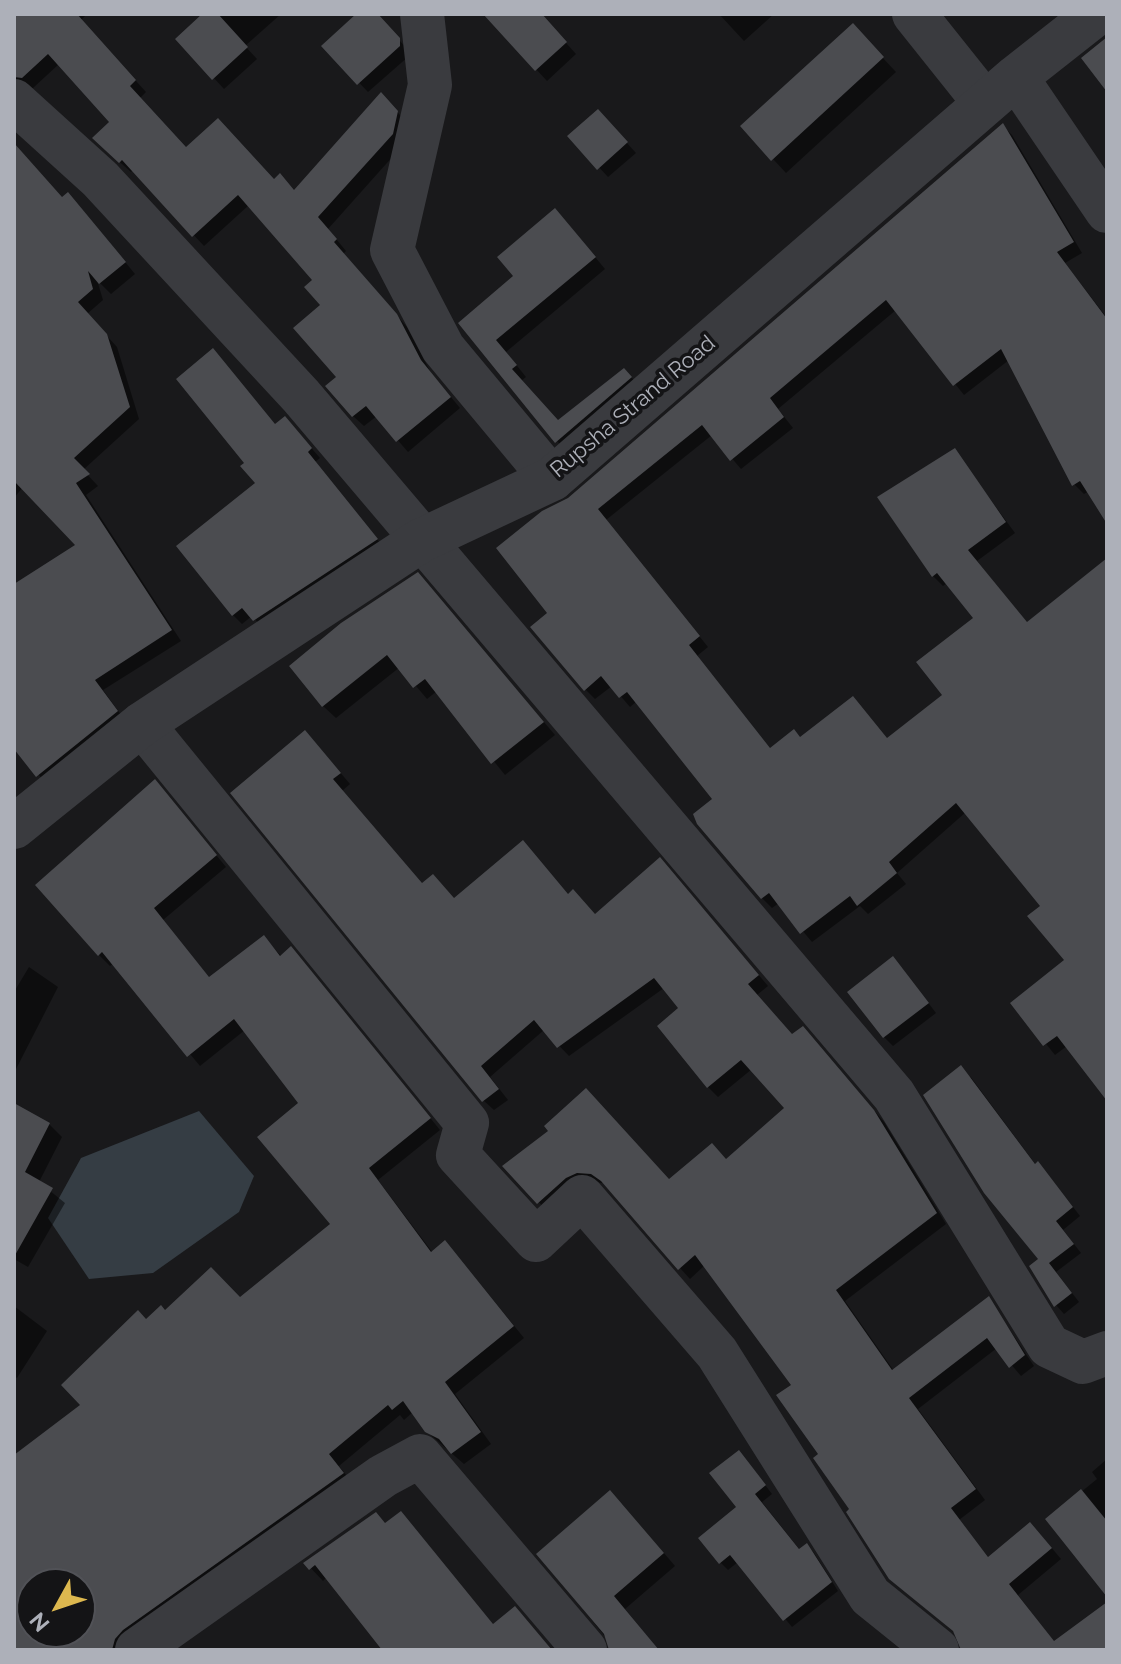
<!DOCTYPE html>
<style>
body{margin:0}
#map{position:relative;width:1121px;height:1664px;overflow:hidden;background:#19191b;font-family:Raleway,sans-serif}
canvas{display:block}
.frame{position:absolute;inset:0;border:16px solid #adb0b9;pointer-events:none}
.north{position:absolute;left:16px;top:1568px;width:80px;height:80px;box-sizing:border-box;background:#141416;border:2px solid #515257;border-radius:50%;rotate:230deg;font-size:22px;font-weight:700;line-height:32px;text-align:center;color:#adb0b9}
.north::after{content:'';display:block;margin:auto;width:28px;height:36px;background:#ddb84f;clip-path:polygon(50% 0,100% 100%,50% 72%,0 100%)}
</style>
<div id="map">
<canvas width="1121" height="1664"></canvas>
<div class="frame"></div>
<div class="north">N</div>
</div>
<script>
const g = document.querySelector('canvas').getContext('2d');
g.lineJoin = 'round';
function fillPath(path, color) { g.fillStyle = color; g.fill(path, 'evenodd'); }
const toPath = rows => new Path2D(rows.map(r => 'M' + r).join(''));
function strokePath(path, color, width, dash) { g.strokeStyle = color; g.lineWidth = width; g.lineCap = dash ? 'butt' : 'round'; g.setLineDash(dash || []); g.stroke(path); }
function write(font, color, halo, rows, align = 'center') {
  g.font = font + ' Raleway,sans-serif'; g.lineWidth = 7; g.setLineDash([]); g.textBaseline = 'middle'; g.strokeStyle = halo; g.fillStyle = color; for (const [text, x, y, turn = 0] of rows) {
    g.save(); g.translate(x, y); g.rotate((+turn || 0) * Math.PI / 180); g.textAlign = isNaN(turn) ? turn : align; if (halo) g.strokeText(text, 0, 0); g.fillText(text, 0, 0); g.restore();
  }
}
const water = toPath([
 [199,1111,254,1176,239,1212,153,1273,89,1279,48,1218,81,1158]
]);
const shadow = toPath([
 [14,14,87,14,81,20,146,92,140,98,186,150,295,192,392,106,408,124,403,145,328,229,346,251,343,254,407,327,431,373,460,408,408,452,377,416,364,426,353,416,339,377,315,280,249,205,204,246,133,170,131,172,105,149,112,122,59,64,33,88,14,90],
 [205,14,281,14,245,46,257,59,224,89,178,39],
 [359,14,376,14,408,50,409,56,368,92,324,46],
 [485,14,540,14,576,54,547,81],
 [719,14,774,14,744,41],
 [866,40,896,72,786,173,773,159],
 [607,121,636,153,608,177,570,136],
 [1003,126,1012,135,1082,253,1065,263,1107,318,1107,520,1089,491,1084,494,1074,484,1009,360,964,395,896,310,778,409,793,428,741,469,712,435,606,520,708,647,697,656,771,750,801,739,888,740,944,696,976,618,947,583,943,586,933,576,955,451,1015,533,977,561,1028,624,1107,561,1107,1083,1067,1046,1055,1055,1013,1003,1067,961,1042,906,966,812,897,873,906,884,868,914,860,906,812,942,779,903,772,908,762,898,715,799,637,701,630,707,612,686,595,699,585,689,550,613,570,500],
 [14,145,63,199,79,206,135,274,111,294,97,280,103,300,87,314,117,347,139,419,83,470,98,486,86,495,181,641,103,690,127,723,48,786,14,745,14,586,78,545,23,487,14,498],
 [566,222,605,269,506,352,526,377,521,381,559,423,624,370,635,381,567,453,461,323,516,276],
 [276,426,294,428,320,458,315,462,385,549,264,629,252,616,242,624,233,615,258,484],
 [430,588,555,735,505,775,437,691,427,699,400,667,336,718,323,706],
 [315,743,350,784,342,791,423,885,455,900,569,896,596,916,670,870,768,986,757,995,793,1036,813,1039,884,1122,946,1224,845,1301,894,1371,989,1299,1034,1366,1021,1376,997,1348,918,1409,985,1500,959,1520,989,1558,1040,1534,1061,1559,1018,1595,1055,1643,1107,1604,1107,1650,963,1650,969,1645,891,1578,820,1454,794,1385,705,1265,690,1279,603,1183,589,1182,549,1213,505,1166,551,1131,670,1182,726,1161,787,1108,752,1069,718,1097,708,1087,681,1009,664,988,569,1056,544,1030,490,1077,508,1100,494,1110,483,1100],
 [165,793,226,867,163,920,210,979,264,937,282,957,302,960,440,1130,378,1180,433,1253,456,1254,524,1338,455,1394,491,1444,464,1464,426,1431,413,1412,404,1420,400,1415,339,1466,354,1485,126,1650,20,1650,14,1643,14,1458,83,1405,146,1321,166,1313,240,1300,333,1224,300,1103,245,1030,200,1066,114,963,110,966,99,955,38,885],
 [32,1584,80,1584,80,1632,32,1632],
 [29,967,58,987,14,1073,14,992],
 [902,968,936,1013,893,1046,884,1037],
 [970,1076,1036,1165,1046,1172,1080,1216,1063,1230,1081,1253,1056,1272,1079,1302,1064,1314,1056,1305],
 [14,1106,49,1124,62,1137,39,1182,65,1203,28,1267,14,1259],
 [14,1306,47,1331,17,1378,14,1376],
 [1107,1459,1107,1594,1048,1519,1097,1479,1092,1472],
 [746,1460,772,1494,762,1502,800,1550,807,1545,814,1553,838,1591,792,1627,738,1562,728,1570,720,1562,739,1508],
 [622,1504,675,1566,625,1609,653,1643,645,1650,611,1650,611,1644,539,1554],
 [401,1513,494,1626,552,1650,384,1650,327,1577,323,1581,306,1563,386,1525]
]);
const building = toPath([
 [14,14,77,14,136,80,130,86,186,147,218,118,274,179,280,173,294,190,381,92,398,111,393,134,318,217,337,239,334,242,397,314,421,360,451,397,396,442,366,406,352,417,325,386,336,377,293,328,320,305,304,287,312,280,238,195,192,237,122,160,119,163,92,138,109,122,48,54,22,78,14,77],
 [202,14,218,14,248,47,212,80,175,39],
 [356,14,378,14,400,38,400,46,357,85,321,46],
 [483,14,542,14,567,42,535,71],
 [853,23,884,57,771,161,740,126],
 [1107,37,1107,92,1081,58],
 [598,109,628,142,597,170,567,136],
 [1003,123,1074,242,1057,252,1107,319,1107,524,1080,481,1072,486,1001,349,953,386,886,300,770,398,784,417,730,461,702,425,598,509,700,636,689,645,770,748,794,729,800,737,853,696,887,738,942,695,916,662,973,618,937,573,932,577,877,497,955,448,1006,522,968,550,1027,622,1107,558,1107,1101,1057,1036,1043,1046,1010,1003,1064,960,1027,916,1040,906,956,803,889,862,897,873,857,906,850,896,800,934,769,893,761,899,697,824,693,814,712,799,627,692,619,698,601,676,584,691,530,627,547,613,496,548,542,511,568,498],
 [14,143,62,197,68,192,126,262,99,284,88,271,93,289,78,302,107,334,130,407,74,458,90,474,76,483,172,630,95,680,118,711,36,777,14,749,14,584,75,545,14,481],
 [555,208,596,257,496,340,517,365,512,369,558,420,624,368,632,377,555,443,458,323,513,276,497,257],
 [213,348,275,424,285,416,312,448,308,452,378,539,253,621,242,608,232,616,176,546,255,483,240,466,244,463,176,379],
 [418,572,544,722,491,764,425,679,413,688,387,655,322,707,289,666,341,623],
 [305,730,341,773,333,779,422,883,433,874,454,898,523,840,568,894,573,889,595,914,660,857,759,975,748,984,792,1034,803,1026,874,1110,937,1213,836,1290,892,1370,989,1296,1025,1355,1009,1368,987,1338,909,1398,976,1489,951,1508,988,1557,1030,1522,1052,1548,1009,1584,1054,1641,1107,1602,1107,1650,961,1650,953,1631,889,1579,846,1512,849,1509,813,1458,818,1454,776,1395,791,1385,695,1255,678,1270,601,1181,591,1174,577,1173,566,1178,537,1204,502,1166,548,1131,544,1126,586,1088,669,1179,712,1143,726,1159,784,1108,741,1060,707,1088,657,1026,678,1008,654,978,557,1048,534,1020,481,1066,499,1089,482,1102,230,793],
 [155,779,217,855,154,908,209,977,264,935,280,956,291,946,431,1118,369,1168,431,1252,445,1240,514,1326,445,1382,481,1432,451,1454,439,1439,425,1432,403,1401,392,1410,388,1405,329,1454,344,1473,123,1630,115,1639,112,1650,14,1650,14,1455,80,1405,61,1385,138,1310,146,1319,161,1305,165,1310,211,1267,240,1297,330,1224,257,1137,298,1103,234,1019,187,1057,102,952,98,956,35,885],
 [32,1584,80,1584,80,1632,32,1632],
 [893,956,929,1003,883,1038,847,992],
 [961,1065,1035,1164,1038,1161,1073,1207,1056,1221,1074,1244,1049,1263,1072,1293,1054,1307,1029,1266,1038,1259,984,1193,923,1095],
 [14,1103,50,1123,25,1172,53,1188,14,1257],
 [739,1450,766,1485,755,1494,799,1549,807,1543,832,1582,783,1621,730,1555,719,1564,698,1538,736,1507,709,1473],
 [1081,1489,1107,1521,1107,1597,1045,1519],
 [610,1490,664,1553,614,1596,659,1650,609,1650,604,1634,536,1554],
 [401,1511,493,1624,515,1606,552,1650,382,1650,315,1565,309,1570,303,1563,376,1512,385,1523]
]);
const minor = toPath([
 [422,14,430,85,392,250,443,348,552,479],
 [914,14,985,103],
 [14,101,100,179,301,396,894,1095,1049,1346,1083,1362,1107,1353],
 [142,724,467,1123,458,1155,536,1240,582,1197,717,1353,870,1596,937,1650],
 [137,1650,383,1476,420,1456,585,1650]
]);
const tertiary = toPath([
 [1016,77,1107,211],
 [14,827,142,724,420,541,552,479,1016,77,1096,14]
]);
const streetNames = [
 ["Rupsha Strand Road",633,407,-40]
];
fillPath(water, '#353d44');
fillPath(shadow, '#0007');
fillPath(building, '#4b4c50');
strokePath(minor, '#3a3b3f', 44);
strokePath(tertiary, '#3a3b3f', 44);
write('22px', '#adb0b9', '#141416', streetNames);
</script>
